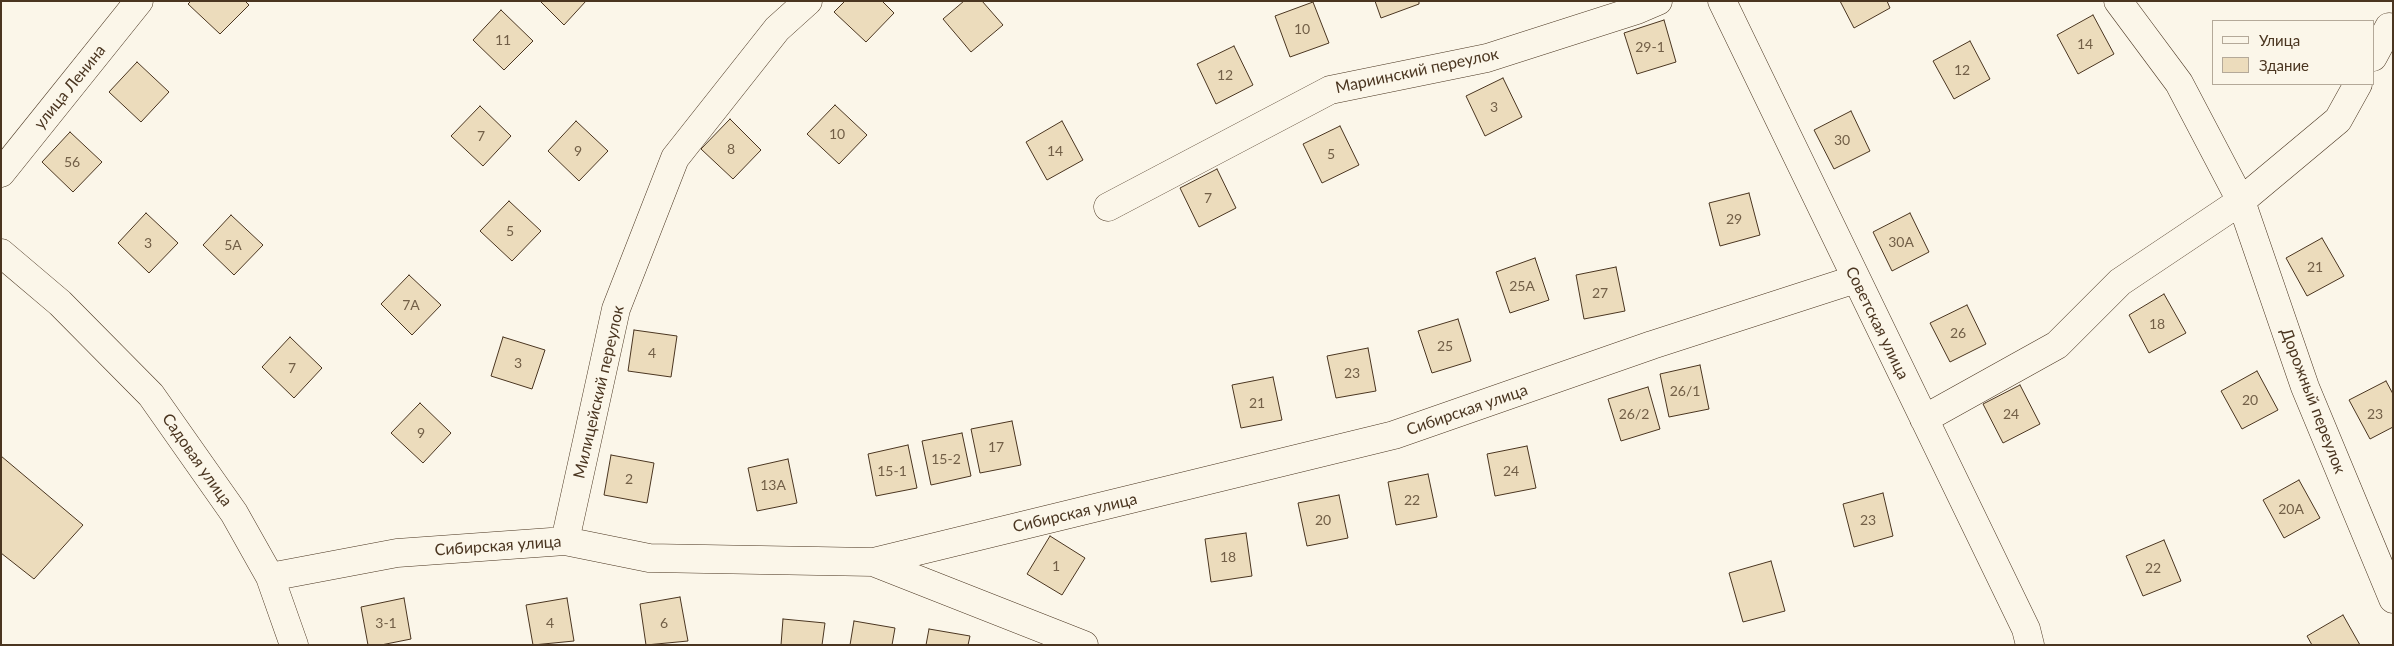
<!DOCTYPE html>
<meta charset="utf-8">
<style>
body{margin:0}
#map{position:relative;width:2394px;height:646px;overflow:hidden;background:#fbf6e9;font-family:Lato,sans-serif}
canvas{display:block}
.frame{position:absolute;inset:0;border:2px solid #4a3520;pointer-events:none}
.legend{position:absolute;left:2212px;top:20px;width:162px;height:65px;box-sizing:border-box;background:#fbf6e9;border:1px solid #b4a999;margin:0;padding:6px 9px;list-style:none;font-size:15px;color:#4a3520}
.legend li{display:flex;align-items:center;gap:10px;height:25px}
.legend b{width:25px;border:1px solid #b4a999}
</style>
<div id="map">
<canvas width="2394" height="646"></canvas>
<div class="frame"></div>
<ul class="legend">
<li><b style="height:6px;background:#fbf6e9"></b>Улица</li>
<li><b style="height:14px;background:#ecdcbc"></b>Здание</li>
</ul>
</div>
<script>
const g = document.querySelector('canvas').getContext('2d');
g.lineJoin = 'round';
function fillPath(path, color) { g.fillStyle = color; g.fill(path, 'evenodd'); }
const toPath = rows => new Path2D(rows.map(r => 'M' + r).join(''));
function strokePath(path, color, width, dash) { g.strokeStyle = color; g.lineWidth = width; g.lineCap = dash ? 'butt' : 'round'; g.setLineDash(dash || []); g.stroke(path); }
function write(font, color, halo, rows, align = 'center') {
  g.font = font + ' Lato,sans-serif'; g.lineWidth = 4; g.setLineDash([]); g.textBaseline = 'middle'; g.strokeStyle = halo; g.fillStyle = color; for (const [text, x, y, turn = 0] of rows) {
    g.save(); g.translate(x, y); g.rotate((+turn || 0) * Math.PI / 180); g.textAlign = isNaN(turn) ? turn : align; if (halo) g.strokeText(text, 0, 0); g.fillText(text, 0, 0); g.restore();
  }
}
const building = toPath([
 [191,1,245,1,249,5,220,34,188,4,191,1],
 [540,1,586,1,564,25,540,1],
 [845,1,882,1,894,13,866,42,834,12,845,1],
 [964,1,982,1,1003,25,971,52,943,19,964,1],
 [1375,1,1419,1,1419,4,1381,18,1375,1],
 [1840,1,1887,1,1890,8,1854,28,1840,1],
 [1313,2,1329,43,1290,57,1275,16,1313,2],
 [501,10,533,41,504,70,473,40,501,10],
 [2093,15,2114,54,2078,74,2057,35,2093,15],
 [1664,20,1676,62,1637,74,1624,33,1664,20],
 [1970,41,1990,79,1954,99,1933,61,1970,41],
 [1234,46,1253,85,1216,104,1197,64,1234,46],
 [137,62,169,92,141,122,109,92,137,62],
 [1503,78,1522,117,1485,136,1466,96,1503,78],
 [835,105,867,135,839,164,807,134,835,105],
 [480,106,511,136,483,166,451,136,480,106],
 [1851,111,1870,151,1834,169,1814,130,1851,111],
 [730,119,761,150,733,179,701,149,730,119],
 [576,121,608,151,579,181,548,151,576,121],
 [1062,121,1083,160,1047,180,1026,142,1062,121],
 [1340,126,1359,165,1322,183,1303,144,1340,126],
 [70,132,102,162,73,192,42,162,70,132],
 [1217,169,1236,208,1199,227,1180,188,1217,169],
 [1749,193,1760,235,1720,246,1709,203,1749,193],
 [509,201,541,231,512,261,480,231,509,201],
 [146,213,178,243,149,273,118,243,146,213],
 [1910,213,1929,252,1892,271,1873,232,1910,213],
 [231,215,263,245,234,275,203,245,231,215],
 [2322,238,2344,276,2307,296,2286,258,2322,238],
 [1535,258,1549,300,1510,313,1496,272,1535,258],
 [1616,267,1625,311,1584,319,1576,275,1616,267],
 [409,275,441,305,412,335,381,304,409,275],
 [2164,294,2186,333,2149,353,2129,315,2164,294],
 [1967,305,1986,344,1950,362,1930,323,1967,305],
 [1458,319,1471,361,1432,373,1418,331,1458,319],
 [634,330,677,336,671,377,628,371,634,330],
 [290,337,322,368,294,398,262,367,290,337],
 [503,337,545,350,532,389,491,376,503,337],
 [1368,348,1376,391,1336,398,1327,356,1368,348],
 [1700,365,1709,409,1669,417,1660,374,1700,365],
 [2257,371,2278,410,2242,429,2221,391,2257,371],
 [1273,377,1282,420,1241,428,1232,385,1273,377],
 [2386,381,2393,394,2393,427,2370,439,2349,400,2386,381],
 [2020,385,2040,424,2003,443,1983,404,2020,385],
 [1648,387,1660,429,1621,441,1608,399,1648,387],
 [420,403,451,433,423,463,391,433,420,403],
 [1012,421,1021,465,980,473,971,429,1012,421],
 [962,433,971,476,931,485,922,441,962,433],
 [908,445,917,488,876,496,868,454,908,445],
 [1527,446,1536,488,1495,496,1487,454,1527,446],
 [611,455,654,463,647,503,604,495,611,455],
 [1,456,83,525,34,579,1,553,1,456],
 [788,459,797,503,757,511,748,468,788,459],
 [1428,474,1437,517,1396,525,1388,482,1428,474],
 [2299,480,2320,518,2284,538,2263,500,2299,480],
 [1883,493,1893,536,1854,547,1843,504,1883,493],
 [1339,495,1348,538,1307,546,1298,503,1339,495],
 [1246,533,1252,576,1211,582,1205,539,1246,533],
 [1050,536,1085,558,1062,595,1027,574,1050,536],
 [2164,540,2181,581,2143,596,2126,556,2164,540],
 [1771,561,1785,611,1743,622,1729,573,1771,561],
 [680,597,688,641,646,645,640,604,680,597],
 [404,598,411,639,381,645,368,645,361,607,404,598],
 [567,598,574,641,533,645,526,605,567,598],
 [2343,615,2360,645,2312,645,2307,636,2343,615],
 [783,619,825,623,822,645,781,645,783,619],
 [854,621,895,628,892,645,850,645,854,621],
 [929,629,970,636,968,645,926,645,929,629]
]);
const minor = toPath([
 [1722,1,2026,629,2030,645],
 [2118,1,2179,83,2241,201,2305,387,2393,599],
 [2373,57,2389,27],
 [1,173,139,1],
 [1108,207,1330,90,1487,58,1637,10,1658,1],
 [1,253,60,303,151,395,234,513,270,577,294,645],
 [1924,419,2057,345,2120,282,2241,201,2338,120,2358,84],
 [565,541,616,309,675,158,777,29,808,1],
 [873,562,1084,645],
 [270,577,397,553,565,541,649,558,873,562,1394,435,1652,345,1856,279]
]);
const numberNames = [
 ["10",1302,29],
 ["11",503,40],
 ["14",2085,44],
 ["29-1",1650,47],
 ["12",1962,70],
 ["12",1225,75],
 ["3",1494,107],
 ["10",837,134],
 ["7",481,136],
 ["30",1842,140],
 ["8",731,149],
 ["9",578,151],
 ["14",1055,151],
 ["5",1331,154],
 ["56",72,162],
 ["7",1208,198],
 ["29",1734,219],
 ["5",510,231],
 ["30А",1901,242],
 ["3",148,243],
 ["5А",233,245],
 ["21",2315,267],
 ["25А",1522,286],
 ["27",1600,293],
 ["7А",411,305],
 ["18",2157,324],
 ["26",1958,333],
 ["25",1445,346],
 ["4",652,353],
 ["3",518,363],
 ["7",292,368],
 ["23",1352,373],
 ["26/1",1685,391],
 ["20",2250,400],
 ["21",1257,403],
 ["26/2",1634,414],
 ["24",2011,414],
 ["23",2375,414],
 ["9",421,433],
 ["17",996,447],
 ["15-2",946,459],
 ["15-1",892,471],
 ["24",1511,471],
 ["2",629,479],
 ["13А",773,485],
 ["22",1412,500],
 ["20А",2291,509],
 ["20",1323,520],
 ["23",1868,520],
 ["18",1228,557],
 ["1",1056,566],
 ["22",2153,568],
 ["3-1",386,623],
 ["4",550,623],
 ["6",664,623]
];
const streetNames = [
 ["Мариинский переулок",1417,71,-12],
 ["улица Ленина",70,87,-51],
 ["Советская улица",1877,323,64],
 ["Милицейский переулок",599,392,-77],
 ["Дорожный переулок",2313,401,69],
 ["Сибирская улица",1467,410,-19],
 ["Садовая улица",197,460,55],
 ["Сибирская улица",1075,513,-13],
 ["Сибирская улица",498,546,-4]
];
fillPath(building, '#ecdcbc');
strokePath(building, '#4a3520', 1);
strokePath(minor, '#4a3520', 29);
strokePath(minor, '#fbf6e9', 28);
write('14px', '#725f47', null, numberNames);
write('16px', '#4a3520', '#fbf6e9', streetNames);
</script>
